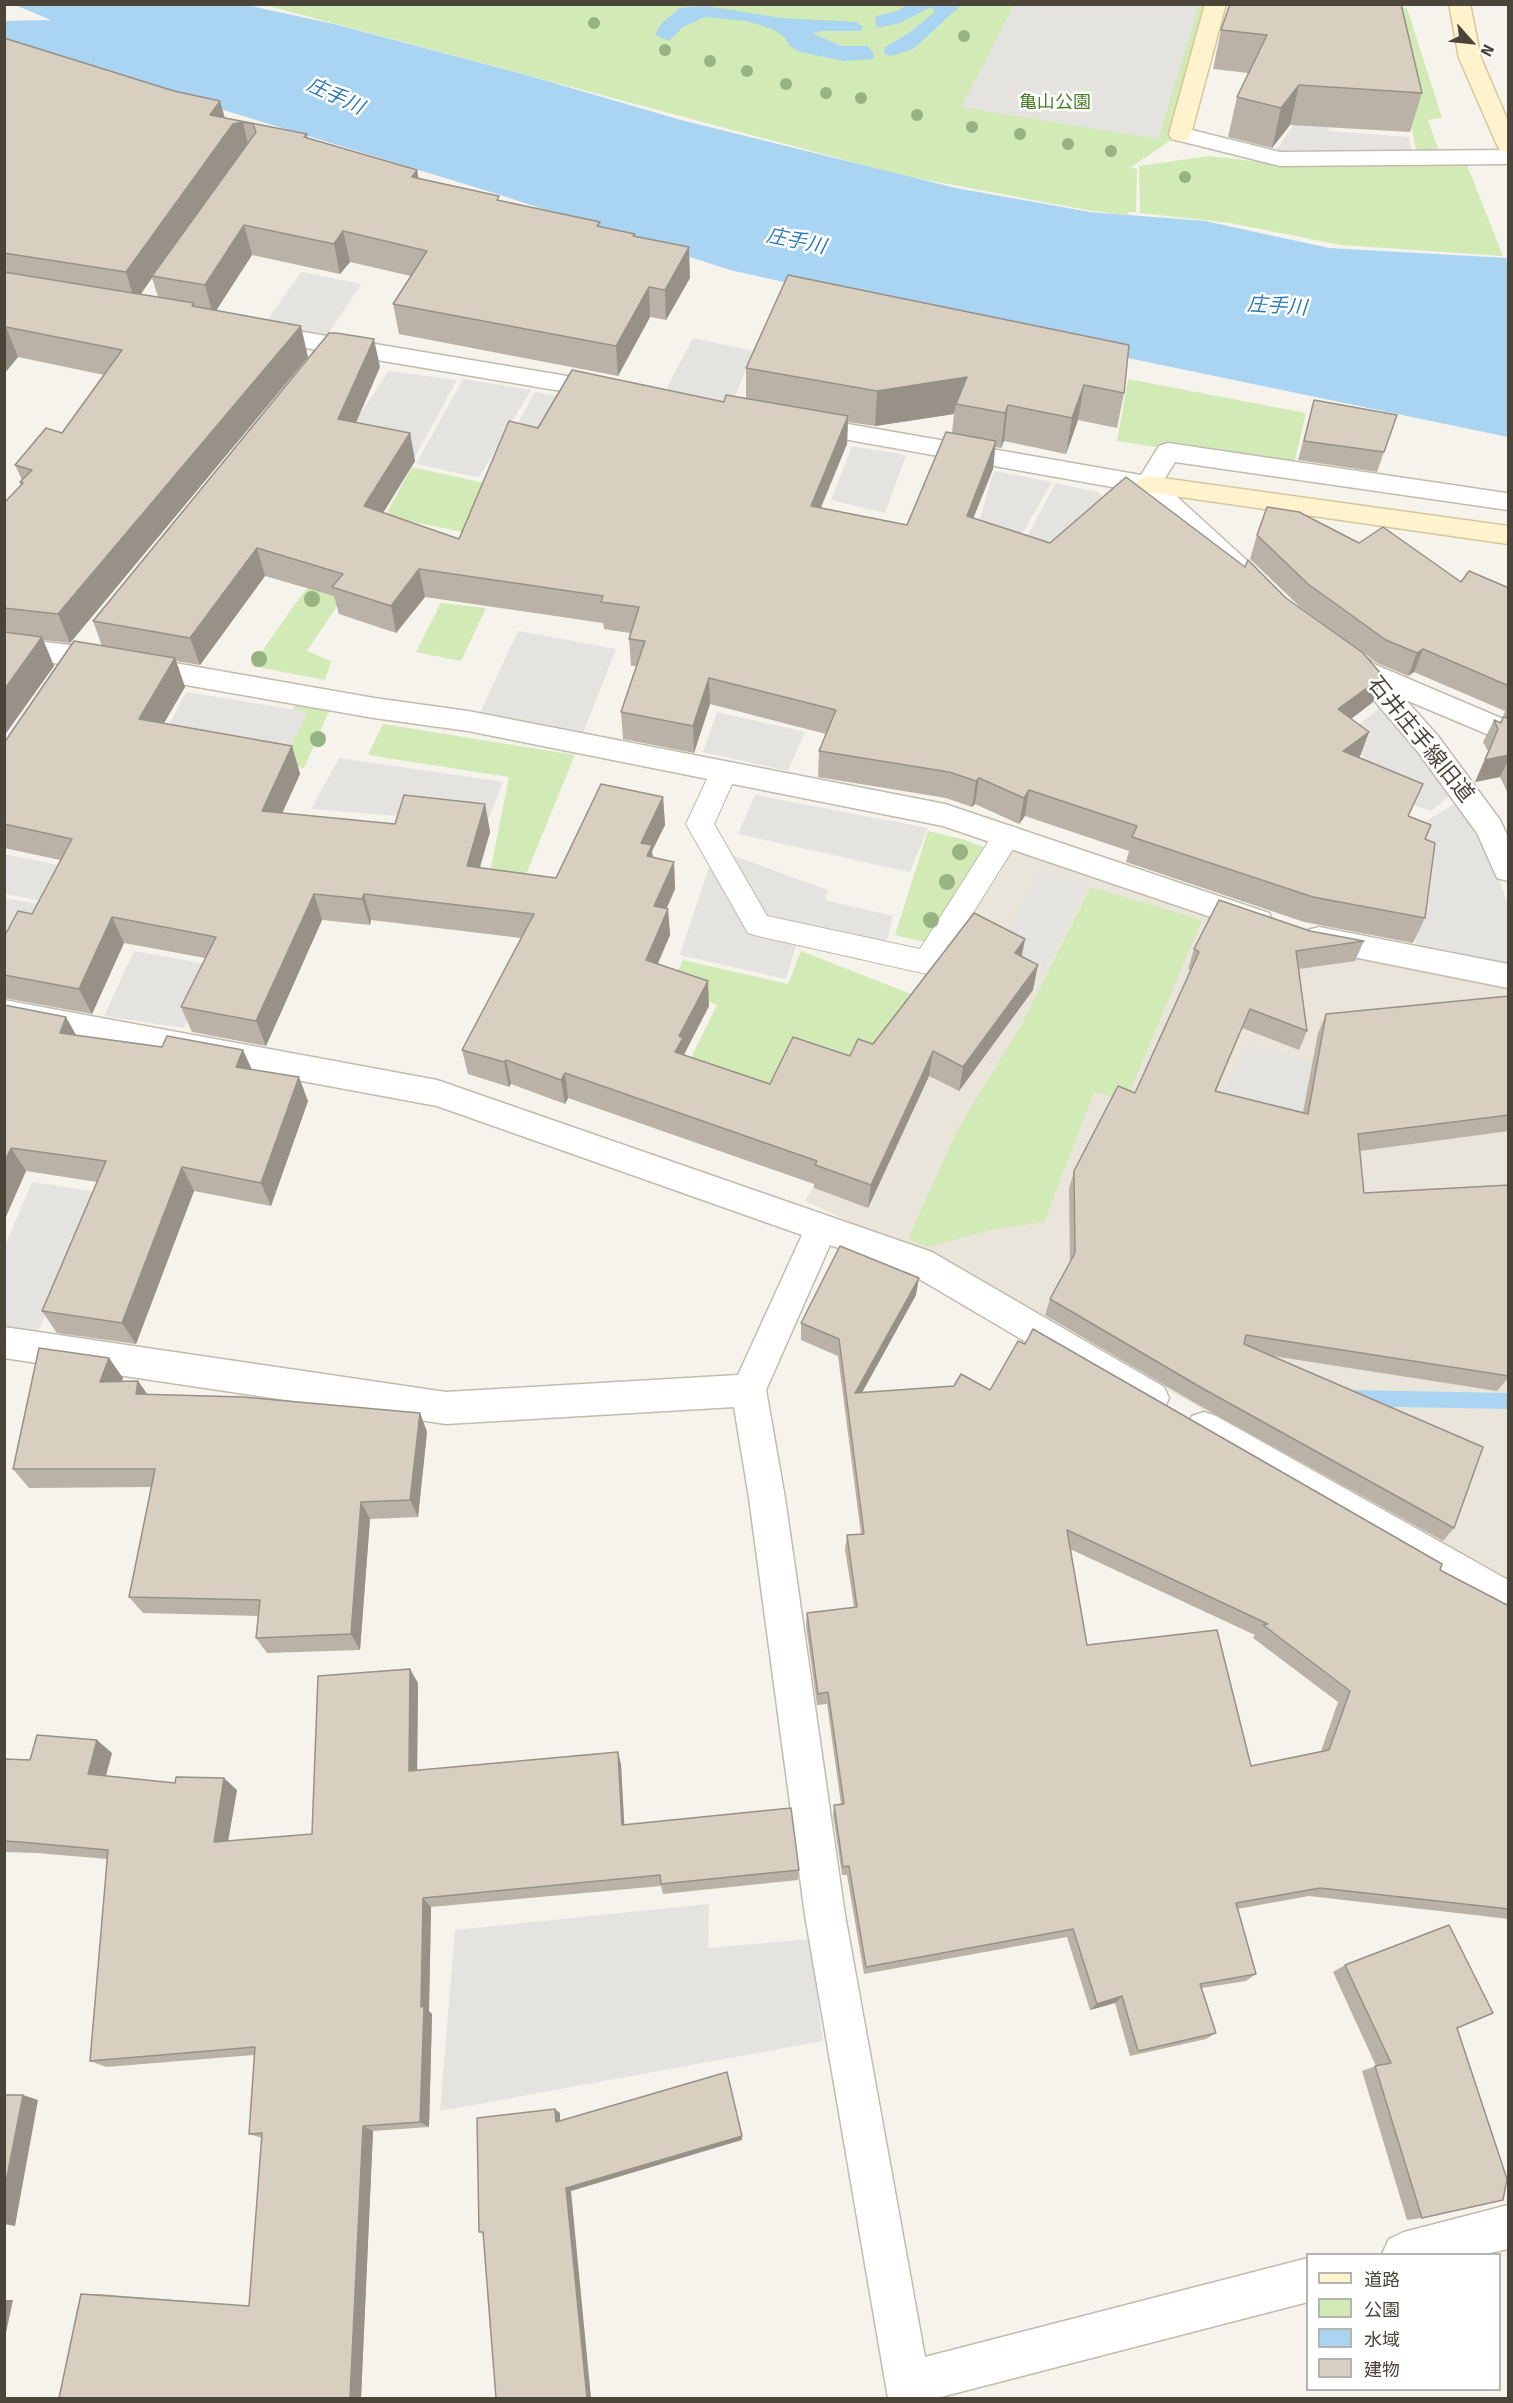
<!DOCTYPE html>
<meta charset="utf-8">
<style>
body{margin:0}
#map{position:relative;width:1513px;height:2403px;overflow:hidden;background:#f6f3ec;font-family:Signika,"Noto Sans JP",sans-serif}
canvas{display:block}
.frame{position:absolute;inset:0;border:6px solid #4b4439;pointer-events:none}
.legend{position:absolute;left:1306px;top:2253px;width:195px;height:138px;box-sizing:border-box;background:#fff;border:2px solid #b7b4b0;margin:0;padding:8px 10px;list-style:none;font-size:18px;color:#4b4439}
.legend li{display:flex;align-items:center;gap:12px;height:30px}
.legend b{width:30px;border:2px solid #b7b4b0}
.north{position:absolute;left:1441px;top:12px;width:60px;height:60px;-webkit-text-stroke:4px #fff;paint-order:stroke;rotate:117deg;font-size:16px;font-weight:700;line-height:24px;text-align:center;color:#4b4439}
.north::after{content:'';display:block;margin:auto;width:21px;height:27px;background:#4b4439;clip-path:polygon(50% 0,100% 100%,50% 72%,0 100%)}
</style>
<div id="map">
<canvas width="1513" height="2403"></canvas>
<div class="frame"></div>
<ul class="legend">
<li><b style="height:8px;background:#fff3cd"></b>道路</li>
<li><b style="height:16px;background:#d2eab5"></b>公園</li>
<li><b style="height:16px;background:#a9d4f2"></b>水域</li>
<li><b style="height:16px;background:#d8cfc1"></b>建物</li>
</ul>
<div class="north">N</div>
</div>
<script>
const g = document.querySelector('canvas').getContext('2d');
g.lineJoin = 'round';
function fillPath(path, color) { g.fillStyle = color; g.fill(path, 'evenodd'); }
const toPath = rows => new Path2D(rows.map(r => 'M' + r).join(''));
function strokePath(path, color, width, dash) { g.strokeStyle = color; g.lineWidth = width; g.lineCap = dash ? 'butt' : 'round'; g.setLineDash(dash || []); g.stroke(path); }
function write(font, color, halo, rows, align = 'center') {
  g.font = font + ' Signika,"Noto Sans JP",sans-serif'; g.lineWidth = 5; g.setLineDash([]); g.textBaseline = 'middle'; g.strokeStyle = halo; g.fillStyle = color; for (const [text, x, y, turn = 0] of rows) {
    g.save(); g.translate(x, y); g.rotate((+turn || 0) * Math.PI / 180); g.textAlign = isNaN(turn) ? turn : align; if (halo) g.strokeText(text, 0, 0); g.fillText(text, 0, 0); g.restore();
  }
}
const residential = toPath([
 [1010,849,1300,946,1508,988,1508,1579,947,1267,805,1201]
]);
const green = toPath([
 [265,5,1216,5,1180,134,1131,167,1137,169,1136,212,1129,212,1127,215,1087,210,905,176],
 [1392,5,1407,8,1442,118,1428,120,1439,151,1416,150,1392,23],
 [1209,156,1287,165,1467,165,1503,256,1341,245,1230,223,1140,213,1139,166],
 [1128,379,1306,413,1293,468,1117,441],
 [412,467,539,495,467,533,385,516],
 [359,520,388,530,307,651,331,661,325,680,252,666,292,608],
 [441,603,486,608,461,661,416,652],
 [297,703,330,709,304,768,264,759],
 [383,724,575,755,517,896,487,888,509,777,368,755],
 [928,831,962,839,989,849,933,944,895,935],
 [1091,887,1202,920,1126,1100,1094,1092,1044,1222,990,1230,928,1247,908,1239,959,1127,1022,1024],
 [801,951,911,994,872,1066,766,1102,684,1072,717,1005,671,986,683,960,788,984]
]);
const parking = toPath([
 [1014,5,1199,5,1158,139,961,107],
 [1320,77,1329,131,1409,137,1412,153,1283,156,1275,152,1298,119],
 [301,272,361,284,326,337,264,325],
 [693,338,754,351,731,405,664,393],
 [389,371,457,380,415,457,343,439],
 [463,379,531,390,480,476,476,477,416,464],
 [535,392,573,399,541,451,507,444],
 [852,446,906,455,885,513,831,500],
 [994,471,1052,482,1009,556,972,544],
 [1056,483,1097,492,1111,503,1048,564,1017,555],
 [518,631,616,649,583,733,479,715],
 [186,692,308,712,281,766,159,745],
 [1384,705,1452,794,1431,811,1345,781,1365,758,1341,738],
 [717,712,805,732,788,771,703,752],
 [339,758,503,782,487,823,311,809],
 [755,795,928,828,910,872,738,834],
 [1455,803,1482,831,1508,904,1508,969,1414,950,1431,868,1417,827],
 [715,849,828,890,825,900,893,916,881,965,796,945,786,979,680,955],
 [4,854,68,867,46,902,5,894],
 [1042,870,1087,885,1045,969,997,948],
 [5,898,45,905,5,982],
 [134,951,211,965,184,1028,104,1016],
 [1248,1044,1419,1093,1412,1140,1214,1104],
 [32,1182,98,1192,35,1339,5,1332,5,1246],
 [709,1904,708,1948,810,1939,823,2041,440,2111,455,1930]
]);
const water = toPath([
 [15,5,246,5,334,24,530,76,681,120,956,188,1090,212,1205,221,1329,248,1508,258,1508,437,1075,347,730,270,494,193,5,43,4,21,51,20],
 [906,5,906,4,961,5,913,49,891,56,885,54,884,48,909,33,935,12,931,7,900,23,877,28,875,20,877,16,898,11],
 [706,6,782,18,856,22,863,27,861,31,823,31,812,33,841,46,867,46,873,52,874,59,844,61,800,52,791,47,784,37,773,29,746,21,705,17,683,27,669,41,655,35,661,24,680,8]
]);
const stream = toPath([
 [1346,1390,1508,1393,1508,1409,1346,1406,1340,1404,1337,1398,1340,1392,1346,1390]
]);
const lane = toPath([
 [724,761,734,764,738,771,714,824,767,916,920,949,997,828,1007,825,1017,828,1021,836,937,970,927,974,758,936,748,933,686,824,714,764,724,761]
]);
const street = toPath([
 [1180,127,1280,152,1508,150,1508,164,1280,166,1172,139,1169,134,1172,129,1180,127],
 [261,325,609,383,618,385,621,391,618,397,609,399,252,339,249,333,252,327,261,325],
 [802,416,1141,475,1159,446,1168,443,1506,493,1508,494,1508,510,1175,462,1162,483,1253,566,1257,573,1253,580,1244,582,1235,580,1140,492,793,430,789,424,793,418,802,416],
 [4,637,78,646,374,698,468,711,945,804,1269,913,1273,921,1269,929,1258,933,943,826,468,731,374,718,78,666,4,657,4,637],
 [1346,647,1356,650,1376,665,1508,721,1508,743,1406,700,1438,736,1500,820,1508,837,1508,881,1497,878,1477,833,1418,752,1355,678,1336,664,1332,657,1336,650,1346,647],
 [1319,927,1508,964,1508,988,1308,948,1304,939,1308,930,1319,927],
 [4,1000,437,1080,932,1252,1164,1387,1169,1398,1164,1409,1152,1414,1140,1409,909,1273,830,1245,766,1390,785,1498,845,1915,925,2357,1308,2258,1308,2302,937,2398,888,2398,805,1915,749,1498,734,1407,446,1424,4,1358,4,1327,446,1392,738,1375,802,1235,437,1106,4,1026,4,1000],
 [1204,1412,1216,1416,1508,1580,1508,1618,1495,1613,1192,1440,1186,1428,1192,1416,1204,1412],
 [1508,2205,1508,2249,1485,2254,1382,2254,1389,2239,1404,2232,1508,2205]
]);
const secondary = toPath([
 [1205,4,1226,4,1191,134,1188,139,1180,141,1172,139,1169,134,1205,4],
 [1449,4,1470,4,1481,58,1508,121,1508,152,1500,150,1497,145,1459,58,1449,4],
 [1148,476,1508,526,1508,544,1139,491,1135,485,1139,479,1148,476]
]);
const trees = [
 [594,23,6],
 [964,36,6],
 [665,50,6],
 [710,61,6],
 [747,71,6],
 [786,84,6],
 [826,93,6],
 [861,98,6],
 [917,115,6],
 [972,127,6],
 [1020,134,6],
 [1068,144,6],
 [1111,151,6],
 [1185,177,6],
 [312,599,8],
 [259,659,8],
 [318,739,8],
 [960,852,8],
 [947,882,8],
 [931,920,8]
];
const wall = toPath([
 [1230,4,1422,93,1410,132,1290,125,1272,148,1228,137,1237,97,1248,73,1213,69,1221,30],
 [4,38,174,91,220,101,225,118,307,134,308,138,417,170,418,178,635,237,690,278,666,320,650,317,618,376,399,334,393,304,411,276,350,262,340,274,252,255,216,311,308,357,70,643,43,640,54,666,4,736,4,503,21,485,20,482,22,480,15,465,62,433,104,375,18,357,4,374],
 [152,278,158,297,141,294],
 [788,275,1124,393,1117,428,1078,420,1066,454,1004,441,1001,448,995,447,993,469,973,518,1050,543,1286,598,1347,641,1300,607,1250,559,1257,535,1359,543,1461,582,1509,588,1509,796,1500,777,1475,782,1488,751,1483,742,1494,720,1501,723,1505,711,1414,672,1408,676,1377,663,1364,653,1373,702,1351,719,1369,732,1359,758,1409,816,1425,839,1425,918,1413,943,1304,922,1126,862,1129,851,1025,816,1019,824,975,804,972,807,946,798,818,777,819,751,826,734,710,704,694,753,623,739,621,712,636,666,631,666,629,639,630,633,604,629,603,623,425,597,396,633,339,614,334,596,265,576,200,665,176,661,185,687,164,723,292,746,300,774,282,813,395,824,485,804,490,832,480,868,556,878,663,797,665,825,652,851,653,857,674,862,675,889,667,908,668,909,670,935,658,964,709,1006,684,1055,770,1084,850,1056,873,1044,1022,956,1033,990,959,1091,929,1076,868,1208,814,1188,814,1184,568,1098,565,1104,511,1084,509,1087,468,1074,462,1050,521,938,371,920,370,925,322,920,266,1046,192,1032,181,1007,205,958,124,943,92,1014,4,998,4,937,32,914,60,860,4,848,4,743,102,646,93,621,380,367,356,423,410,433,415,461,383,513,459,539,538,428,746,398,746,368],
 [954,414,952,433,907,525,821,508,847,444,848,422,875,426],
 [1314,400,1397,415,1377,472,1298,460],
 [1310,931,1364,941,1355,961,1299,969,1307,1031,1299,1050,1242,1028,1216,1091,1303,1112,1318,1033,1326,1014,1509,996,1509,1131,1360,1151,1364,1193,1509,1185,1509,1377,1497,1391,1273,1356,1454,1528,1443,1541,1195,1403,1045,1315,1050,1299,1070,1262,1069,1189,1074,1171,1135,1093,1191,970,1188,969,1194,949],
 [4,1005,76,1035,251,1069,308,1101,271,1206,194,1191,136,1344,57,1333,42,1311,97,1182,26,1171,4,1221],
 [916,1295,862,1392,990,1390,1440,1570,1509,1606,1509,1919,1309,1896,1237,1909,1256,1974,1246,1981,1202,1988,1216,2033,1206,2039,1130,2056,1115,2003,1090,2010,1067,1937,864,1974,847,1875,842,1875,833,1815,834,1805,841,1804,827,1704,817,1705,806,1626,807,1613,854,1607,845,1549,847,1535,861,1534,838,1356,801,1340,801,1323],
 [1070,1549,1255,1635,1253,1638,1338,1702,1321,1751,1251,1766,1087,1645],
 [109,1358,123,1378,122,1381,138,1381,147,1394,420,1413,427,1432,418,1517,370,1519,360,1650,267,1653,256,1638,258,1616,143,1613,129,1597,151,1487,29,1488,13,1469],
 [418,1683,417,1770,618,1752,621,1765,624,1825,799,1870,798,1880,663,1894,661,1886,431,1907,429,2011,432,2014,429,2127,373,2131,361,2398,81,2294,99,2294,249,2306,262,2138,249,2134,254,2055,106,2067,90,2061,107,1859,37,1853,4,1852,4,1759,30,1760,112,1753,106,1776,237,1790,228,1841,312,1834],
 [1345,1965,1457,2028,1422,2218,1407,2220,1362,2071,1376,2066,1333,1972]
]);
const shadedWall = toPath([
 [1299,85,1290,125,1272,148,1281,108],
 [220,101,228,131,233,124,243,122,250,153,152,276,152,278,135,302,126,272,210,115],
 [417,170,422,200,412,177],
 [244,225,252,255,213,315,205,285],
 [343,231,350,262,340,274,334,244],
 [689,247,690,278,666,320,665,290],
 [649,287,650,317,618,376,616,346],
 [301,326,308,357,70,643,58,614],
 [6,327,18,357,4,374,4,329],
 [374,339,380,367,345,447,338,419],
 [967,377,956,404,954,414,875,426,877,391],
 [1084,385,1078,420,1066,454,1072,418],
 [1008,405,1004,441,1001,448,1005,413],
 [848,416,847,444,810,533,811,506],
 [410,433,415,461,370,534,364,506],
 [996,441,993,469,963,544,967,516],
 [257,548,265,576,200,665,190,638],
 [419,569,425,597,396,633,391,606],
 [42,637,54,666,4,736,4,690],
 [1423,649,1414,672,1408,676,1417,653],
 [175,658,185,687,150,747,139,719],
 [1383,676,1373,702,1329,736,1338,709],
 [709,678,710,704,694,753,693,726],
 [1369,732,1359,759,1343,751],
 [292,746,300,774,271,838,262,811],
 [1509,755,1509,759,1500,777,1475,782,1485,760],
 [979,778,975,804,972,807,976,781],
 [1029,790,1025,816,1019,824,1024,798],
 [663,797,665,825,652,851,654,872,641,843],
 [485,804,490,832,472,893,467,866],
 [674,862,675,889,656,932,654,906],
 [314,894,322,920,266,1046,256,1021],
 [364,894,371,920,370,925,362,899],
 [668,909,670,935,648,985,646,960],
 [112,917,124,943,92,1014,79,989],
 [1025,939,1020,965,1015,953],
 [1038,965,1033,990,959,1091,963,1067],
 [708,981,709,1006,684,1054,684,1062,675,1052,679,1036],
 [1250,1009,1242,1028,1208,1109,1215,1091],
 [66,1017,80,1042,60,1033],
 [243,1050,254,1074,236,1067],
 [933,1051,929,1076,868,1208,871,1185],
 [506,1060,511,1084,509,1087,504,1062],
 [565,1073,568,1098,565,1104,561,1080],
 [299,1077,308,1101,271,1206,261,1183],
 [11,1148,26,1171,4,1221,4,1163],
 [182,1167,194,1191,136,1344,122,1323],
 [919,1278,916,1295,853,1409,855,1393],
 [109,1358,123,1378,114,1401,100,1382],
 [138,1381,152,1401,136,1394],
 [420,1413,427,1432,418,1517,410,1500],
 [361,1502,370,1519,360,1650,351,1634],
 [410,1669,418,1683,417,1783,409,1771],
 [97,1740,112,1753,103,1786,88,1774],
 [618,1752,621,1765,625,1837,622,1825],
 [224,1778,237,1790,226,1853,214,1842],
 [423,1898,431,1907,429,2011,432,2014,429,2127,420,2122],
 [1122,1996,1115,2003,1090,2010,1097,2004],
 [23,2095,38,2100,15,2226,4,2224,4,2192],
 [555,2109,560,2113,560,2126,556,2122],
 [363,2126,373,2131,361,2398,350,2398],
 [742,2136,742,2140,571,2191,591,2398,587,2398,566,2188],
 [4,2300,13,2300,4,2342]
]);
const building = toPath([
 [1230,4,1401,4,1422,93,1299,85,1281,108,1237,97,1267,35,1221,30,1230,4],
 [4,38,174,91,220,101,210,115,307,134,304,137,417,170,412,177,499,196,497,200,600,222,597,226,635,234,633,236,689,247,665,290,649,287,616,346,393,304,427,251,343,231,334,244,244,225,205,285,152,276,256,132,253,124,243,122,233,124,126,272,4,253,4,38],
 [4,272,194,303,192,306,301,326,58,614,4,608,4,503,23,483,20,482,32,470,15,465,46,428,62,433,122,350,6,327,4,329,4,272],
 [788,275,1129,345,1124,393,1084,385,1072,418,1008,405,1005,413,956,404,967,377,877,391,746,368,788,275],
 [329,333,336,333,374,339,338,419,410,433,364,506,459,539,509,421,538,428,572,370,724,402,726,395,848,416,811,506,907,525,946,432,996,441,967,516,1050,543,1126,477,1245,567,1248,560,1286,598,1363,653,1383,676,1338,709,1369,732,1343,751,1423,784,1408,816,1431,825,1425,839,1435,843,1425,918,1313,897,1132,837,1137,826,1029,790,1024,798,979,778,976,781,949,772,819,751,836,710,709,678,693,726,621,712,645,641,629,639,639,607,601,602,603,596,419,569,391,606,332,587,343,574,257,548,190,638,93,621,329,333],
 [1314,400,1397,415,1384,452,1304,441,1314,400],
 [1267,507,1299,512,1359,543,1383,527,1461,582,1469,571,1509,588,1509,686,1423,649,1417,653,1386,640,1308,584,1257,535,1267,507],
 [4,632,42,637,4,690,4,632],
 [74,641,175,658,139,719,292,746,262,811,395,824,404,795,485,804,467,866,556,878,601,784,663,797,641,843,652,845,647,856,674,862,654,906,668,909,646,960,708,981,679,1036,683,1038,675,1052,770,1084,793,1037,850,1056,858,1039,873,1044,974,913,1025,939,1015,953,1038,965,963,1067,933,1051,871,1185,815,1165,817,1161,565,1073,561,1080,506,1060,504,1062,462,1050,534,914,364,894,362,899,314,894,256,1021,181,1007,216,937,112,917,79,989,4,975,4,937,18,911,32,914,72,839,4,824,4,743,74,641],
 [1503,717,1509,718,1509,755,1485,760,1498,729,1494,720,1501,723,1503,717],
 [1219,900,1310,931,1364,941,1296,951,1307,1031,1250,1009,1215,1091,1308,1114,1326,1014,1509,996,1509,1115,1358,1134,1364,1193,1509,1185,1509,1376,1246,1335,1244,1344,1483,1447,1454,1528,1202,1388,1050,1299,1075,1253,1074,1171,1118,1086,1135,1093,1199,952,1194,949,1219,900],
 [4,1005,66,1017,60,1033,162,1047,167,1036,243,1050,236,1067,299,1077,261,1183,182,1167,122,1323,42,1311,106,1161,11,1148,4,1163,4,1005],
 [840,1246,919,1278,855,1393,954,1386,961,1374,990,1390,1018,1341,1025,1344,1033,1329,1442,1564,1440,1570,1509,1606,1509,1909,1320,1888,1236,1903,1256,1974,1200,1984,1216,2033,1138,2051,1122,1996,1097,2004,1073,1929,866,1967,849,1866,843,1867,834,1805,844,1804,828,1692,818,1694,807,1613,857,1607,847,1535,864,1534,839,1339,801,1323,840,1246],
 [1067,1530,1268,1624,1263,1625,1350,1691,1329,1750,1251,1766,1217,1630,1087,1645,1067,1530],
 [39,1348,109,1358,100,1382,138,1381,136,1394,243,1397,420,1413,410,1500,361,1502,351,1634,256,1638,260,1600,129,1597,155,1469,13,1469,39,1348],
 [410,1669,409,1771,618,1752,622,1825,791,1808,799,1870,661,1884,660,1875,423,1898,421,2007,424,2006,420,2122,363,2126,350,2398,59,2398,81,2294,249,2306,262,2133,249,2134,255,2047,90,2061,108,1850,20,1842,4,1841,4,1759,30,1760,37,1735,97,1740,88,1774,175,1783,176,1777,224,1778,214,1842,312,1834,318,1676,410,1669],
 [1449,1925,1493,2013,1457,2028,1507,2179,1503,2200,1422,2218,1375,2066,1391,2063,1345,1965,1449,1925],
 [727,2072,742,2136,566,2188,587,2398,496,2398,483,2232,479,2232,477,2118,555,2109,556,2122,727,2072],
 [4,2095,23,2095,4,2192,4,2095]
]);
const farParknames = [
 ["亀山公園",1055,103]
];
const farWaternames = [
 ["庄手川",335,97,25],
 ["庄手川",796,242,12],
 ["庄手川",1277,307,4]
];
const streetNames = [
 ["石井庄手線旧道",1420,740,51]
];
fillPath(residential, '#eae5da');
fillPath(green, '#d2eab5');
fillPath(parking, '#e5e3e0');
fillPath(water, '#a9d4f2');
fillPath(stream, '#a9d4f2');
strokePath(lane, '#c2bbae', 2);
strokePath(street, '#c2bbae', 3);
strokePath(secondary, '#d6c79b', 3);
fillPath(lane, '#fff');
fillPath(street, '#fff');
fillPath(secondary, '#fff3cd');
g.fillStyle = '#97b381';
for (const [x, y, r] of trees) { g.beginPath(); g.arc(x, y, r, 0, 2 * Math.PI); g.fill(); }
fillPath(wall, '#bab2a6');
fillPath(shadedWall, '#979187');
fillPath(building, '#d8cfc1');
strokePath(building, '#979187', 1.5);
write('18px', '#4a7f2a', '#fff', farParknames);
write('italic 20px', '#2e7ab2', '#fff', farWaternames);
write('22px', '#4b4439', '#fff', streetNames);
</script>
